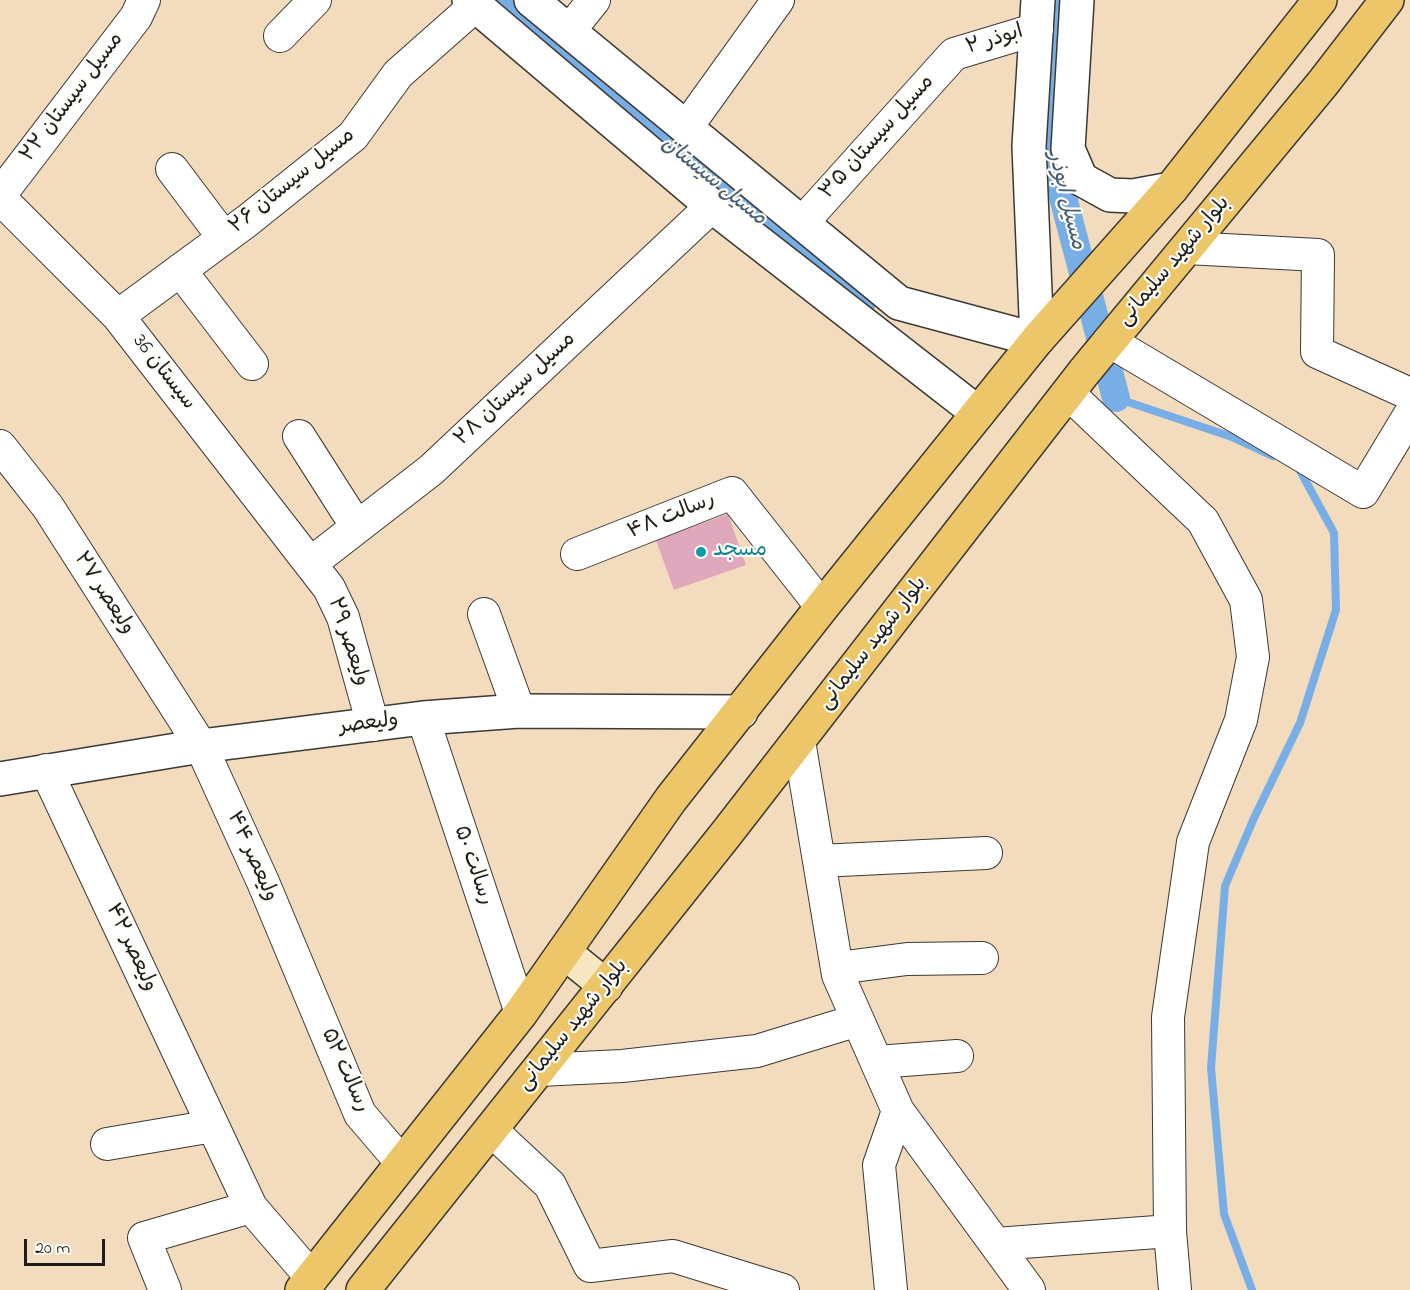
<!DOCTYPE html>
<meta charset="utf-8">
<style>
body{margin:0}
#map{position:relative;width:1410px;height:1290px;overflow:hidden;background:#f3dcbd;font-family:"Indie Flower",sans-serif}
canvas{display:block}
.scale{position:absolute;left:24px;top:1239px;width:81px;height:27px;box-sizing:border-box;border:3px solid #1c1c1c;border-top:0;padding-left:8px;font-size:18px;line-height:21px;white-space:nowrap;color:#1c1c1c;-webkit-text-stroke:4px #fdfcf7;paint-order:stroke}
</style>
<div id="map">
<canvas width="1410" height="1290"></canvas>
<div class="scale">20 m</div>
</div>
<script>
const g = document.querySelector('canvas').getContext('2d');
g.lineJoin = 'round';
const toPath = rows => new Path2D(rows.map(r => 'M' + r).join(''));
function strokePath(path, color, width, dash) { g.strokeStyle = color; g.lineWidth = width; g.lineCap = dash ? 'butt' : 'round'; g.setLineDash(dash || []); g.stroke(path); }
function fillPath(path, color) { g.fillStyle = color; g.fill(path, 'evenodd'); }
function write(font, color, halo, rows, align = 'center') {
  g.font = font + ' "Indie Flower","Playpen Sans Arabic",sans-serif'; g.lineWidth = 4.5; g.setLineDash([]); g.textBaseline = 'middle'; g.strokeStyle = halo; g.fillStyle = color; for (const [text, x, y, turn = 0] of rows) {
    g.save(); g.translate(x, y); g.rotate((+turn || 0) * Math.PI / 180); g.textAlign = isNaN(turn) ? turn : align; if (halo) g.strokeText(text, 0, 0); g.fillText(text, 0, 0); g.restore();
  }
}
const stream = toPath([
 [1116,398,1232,437,1273,456],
 [1252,1290,1224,1214,1211,1068,1225,886,1254,818,1300,723,1336,610,1334,533,1298,467]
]);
const canal = toPath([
 [495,0,730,198,862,302],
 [1056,0,1050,148,1116,398]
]);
const building = toPath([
 [728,514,746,565,674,590,656,540]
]);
const minor = toPath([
 [569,31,594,0],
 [280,36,315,0],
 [686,128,778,0],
 [172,169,224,238],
 [0,195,136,17,144,0],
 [0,198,118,316,329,588,343,617,373,725],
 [802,223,954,54,1037,29],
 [1187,248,1318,255,1317,352,1410,394],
 [180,270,252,364],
 [118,316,247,221,353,136,398,74,476,5],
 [1109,341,1363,492,1410,414],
 [1068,393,1203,521,1246,600,1253,657,1241,720,1193,842,1168,1017,1170,1231,1175,1290],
 [299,436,357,527],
 [0,446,48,507,201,746,263,882,360,1114,402,1163],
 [577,554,732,493,822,607],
 [311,563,431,470,712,206],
 [484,614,519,711],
 [423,718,521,1013],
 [799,741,838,975,898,1111,1029,1290],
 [46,770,251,1207,312,1278],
 [819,861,986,853],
 [838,968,907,959,982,958],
 [877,1062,957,1056],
 [539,1070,622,1066,757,1051,858,1020],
 [491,1130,550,1185,590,1266,673,1256,783,1290],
 [107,1144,213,1126],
 [996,1244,1170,1231],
 [165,1290,144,1238,251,1207],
 [891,1290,879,1165,898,1111]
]);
const tertiary = toPath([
 [469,0,712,206,978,413],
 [531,0,899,303,1037,340,1029,146,1038,0],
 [1077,0,1068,149,1081,179,1110,195,1133,196,1171,189],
 [0,779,201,746,423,718,519,711,741,712]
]);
const secondary = toPath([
 [564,952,606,986]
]);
const primary = toPath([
 [302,1290,521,1013,671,799,822,607,1037,340,1171,189,1320,0],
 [363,1290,726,834,1084,372,1323,83,1387,0]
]);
const markers = [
 [701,552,6,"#0f9aa8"]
];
const streetNames = [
 ["ابوذر ۲",995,41,-17],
 ["مسیل سیستان ۲۲",73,98,-53],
 ["مسیل سیستان ۳۵",878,138,-48],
 ["مسیل سیستان ۲۶",293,182,-39],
 ["بلوار شهید سلیمانی",1175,262,-50],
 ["سیستان 36",163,373,52],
 ["مسیل سیستان ۲۸",516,390,-43],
 ["رسالت ۴۸",672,517,-22],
 ["ولیعصر ۲۷",103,594,57],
 ["ولیعصر ۲۹",347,642,72],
 ["بلوار شهید سلیمانی",874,644,-52],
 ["ولیعصر",369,725,-7],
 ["ولیعصر ۴۴",251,857,66],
 ["رسالت ۵۰",472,866,71],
 ["ولیعصر ۴۲",130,948,65],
 ["بلوار شهید سلیمانی",574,1026,-51],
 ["رسالت ۵۲",344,1071,66]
];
const cultureNames = [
 ["مسجد",713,552]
];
const waterNames = [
 ["مسیل سیستان",713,182,39],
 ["مسیل ابوذر",1065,201,76]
];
strokePath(stream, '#78aee6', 8);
strokePath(canal, '#78aee6', 28);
fillPath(building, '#dfa8bd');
strokePath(minor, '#3c3934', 34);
strokePath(tertiary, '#3c3934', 36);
strokePath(secondary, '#3c3934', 36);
strokePath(primary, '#3c3934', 36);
strokePath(minor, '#fff', 32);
strokePath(tertiary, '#fff', 33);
strokePath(secondary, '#f7e8c3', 33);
strokePath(primary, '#ecc669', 33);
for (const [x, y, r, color] of markers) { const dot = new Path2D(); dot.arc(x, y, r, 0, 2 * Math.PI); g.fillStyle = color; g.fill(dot); strokePath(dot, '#fdfcf7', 2); }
write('21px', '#1c1c1c', '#fdfcf7', streetNames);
write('21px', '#0d838f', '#fdfcf7', cultureNames, 'left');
write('italic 22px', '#455e77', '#fdfcf7', waterNames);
</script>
